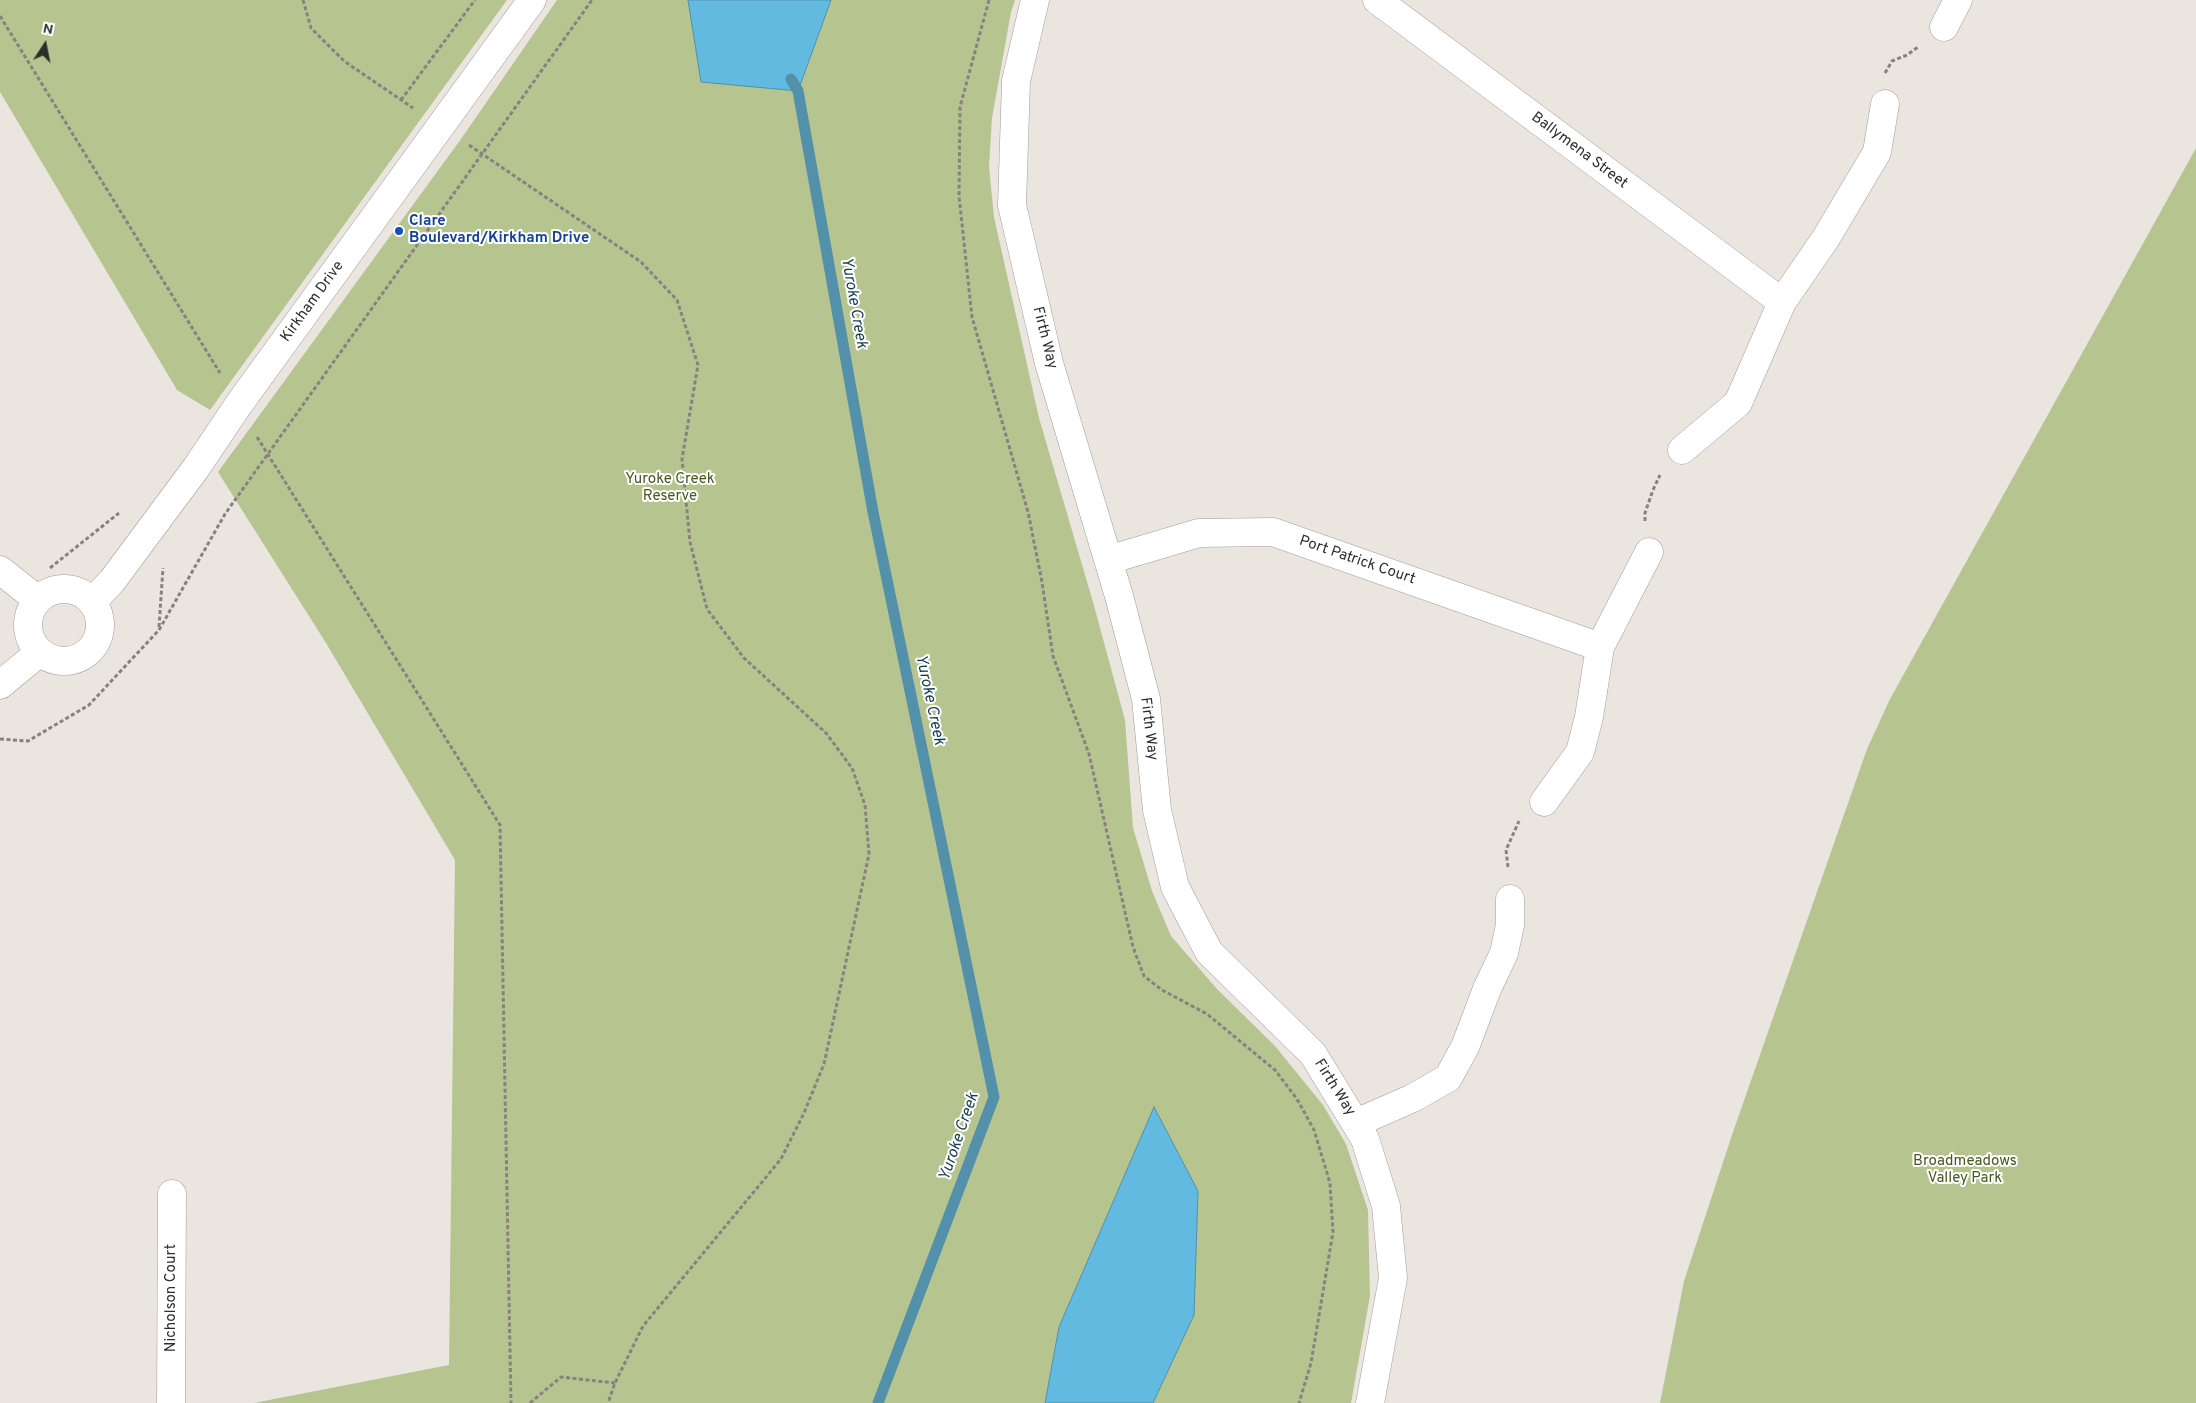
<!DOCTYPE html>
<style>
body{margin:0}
#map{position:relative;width:2196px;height:1403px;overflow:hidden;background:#ebe5e0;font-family:Overpass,sans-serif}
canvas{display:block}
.north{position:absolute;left:20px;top:20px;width:50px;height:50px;-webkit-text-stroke:4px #fff;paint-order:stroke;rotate:11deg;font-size:14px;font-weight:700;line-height:20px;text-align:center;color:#302e2c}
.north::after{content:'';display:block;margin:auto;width:18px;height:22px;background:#302e2c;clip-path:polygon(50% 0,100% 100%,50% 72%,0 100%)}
</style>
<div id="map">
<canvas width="2196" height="1403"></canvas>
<div class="north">N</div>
</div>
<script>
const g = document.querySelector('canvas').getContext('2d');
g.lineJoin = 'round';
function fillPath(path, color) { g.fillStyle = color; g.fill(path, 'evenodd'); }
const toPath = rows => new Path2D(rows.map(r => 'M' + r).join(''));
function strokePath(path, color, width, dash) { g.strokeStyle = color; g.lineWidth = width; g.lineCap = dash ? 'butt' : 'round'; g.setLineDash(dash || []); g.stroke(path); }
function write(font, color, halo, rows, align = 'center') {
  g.font = font + ' Overpass,sans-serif'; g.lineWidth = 4; g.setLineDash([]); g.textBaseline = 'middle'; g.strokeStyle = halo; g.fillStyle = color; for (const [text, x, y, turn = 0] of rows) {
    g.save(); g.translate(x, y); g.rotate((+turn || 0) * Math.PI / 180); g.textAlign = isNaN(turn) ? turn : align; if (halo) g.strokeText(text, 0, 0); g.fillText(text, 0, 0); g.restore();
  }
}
const green = toPath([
 [0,0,507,0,210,410,177,390,0,92],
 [557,0,1015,0,1011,12,992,118,989,167,994,217,1039,418,1093,602,1125,720,1133,828,1152,891,1171,936,1217,989,1275,1046,1323,1105,1346,1144,1368,1210,1370,1296,1351,1403,254,1403,449,1365,455,860,326,643,218,472,461,139],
 [2196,148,2196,1403,1660,1403,1684,1281,1733,1132,1867,749,1890,699]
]);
const water = toPath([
 [688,0,831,0,798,91,701,82,688,0],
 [1154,1107,1198,1191,1194,1315,1153,1403,1045,1403,1059,1327,1154,1107]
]);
const stream = toPath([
 [791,79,798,91,873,512,994,1097,878,1403]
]);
const path = toPath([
 [303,0,311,28,344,61,413,108],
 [989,0,960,107,959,196,972,317,1028,512,1042,582,1053,656,1089,754,1133,947,1144,976,1162,990,1207,1014,1275,1070,1297,1099,1314,1130,1330,1183,1333,1232,1311,1363,1299,1403],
 [0,16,220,373],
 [1885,73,1892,61,1907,55,1918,47],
 [401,100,475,0],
 [469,145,641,262,677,300,698,365,682,459,690,542,707,609,744,658,826,733,852,768,865,805,869,854,824,1064,804,1113,781,1159,643,1326,615,1383,608,1403],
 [257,437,500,825,511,1403],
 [1645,521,1645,513,1653,490,1660,475],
 [50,568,119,513],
 [159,627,163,568],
 [0,739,28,741,89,705,159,630,225,514,592,0],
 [1508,867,1506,850,1519,821],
 [530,1403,561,1377,615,1383]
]);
const minor = toPath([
 [1035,0,1016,81,1012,205,1049,363,1119,596,1146,699,1157,810,1175,887,1209,952,1313,1054,1365,1139,1386,1206,1393,1278,1370,1403],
 [1377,0,1782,302],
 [1944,27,1958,0],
 [1682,450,1738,403,1782,302,1826,238,1877,152,1885,104],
 [1108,560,1199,533,1273,532,1600,647],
 [0,570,38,600],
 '28 625a36 36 0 1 1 72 0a36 36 0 1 1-72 0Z',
 [92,602,112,581,196,468,239,404,532,0],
 [0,685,40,652],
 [1544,802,1580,752,1589,717,1600,647,1649,552],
 [1356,1123,1413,1098,1448,1078,1465,1047,1487,989,1504,953,1510,925,1510,899],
 [171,1403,172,1194]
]);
const markers = [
 [399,231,5,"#1a4fb4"]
];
const streetNames = [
 ["Ballymena Street",1579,151,37],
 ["Kirkham Drive",313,302,-54],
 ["Firth Way",1044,338,76],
 ["Port Patrick Court",1357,561,19],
 ["Firth Way",1148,729,83],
 ["Firth Way",1334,1088,58],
 ["Nicholson Court",172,1298,-90]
];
const transitNames = [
 ["Clare",409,222],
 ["Boulevard/Kirkham Drive",409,239]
];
const parkNames = [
 ["Yuroke Creek",670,480],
 ["Reserve",670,497],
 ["Broadmeadows",1965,1162],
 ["Valley Park",1965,1179]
];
const waterNames = [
 ["Yuroke Creek",853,303,80],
 ["Yuroke Creek",929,700,78],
 ["Yuroke Creek",960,1137,-71]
];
fillPath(green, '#b6c490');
fillPath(water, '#62bae0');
strokePath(water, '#5390aa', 1);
strokePath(stream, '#5390aa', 11);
strokePath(minor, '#a39d99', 29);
strokePath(path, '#86837f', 3, [4, 2.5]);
strokePath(minor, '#fff', 28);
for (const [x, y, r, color] of markers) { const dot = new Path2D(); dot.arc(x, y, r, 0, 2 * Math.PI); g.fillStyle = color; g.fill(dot); strokePath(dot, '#fff', 2); }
write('15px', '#302e2c', '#fff', streetNames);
write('bold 15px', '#164399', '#fff', transitNames, 'left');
write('15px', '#4a5620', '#fff', parkNames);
write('italic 16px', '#153d4d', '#fff', waterNames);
</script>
